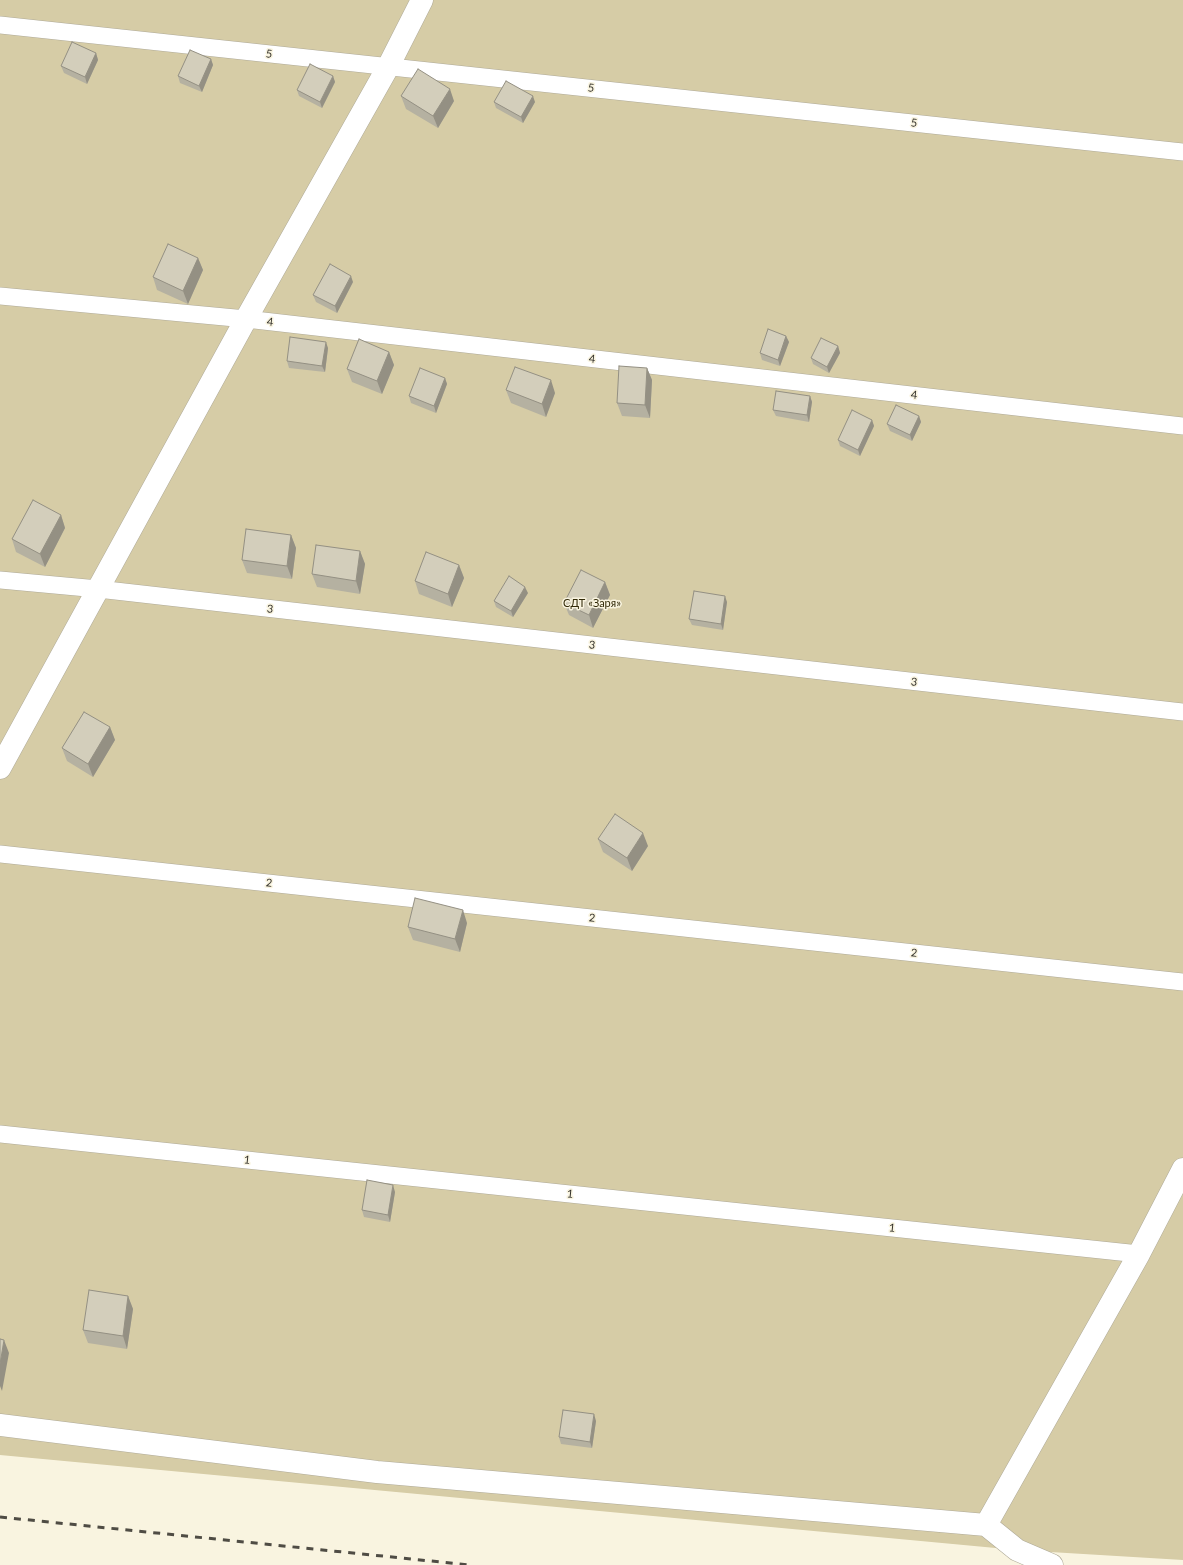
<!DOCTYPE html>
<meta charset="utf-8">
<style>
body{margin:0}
canvas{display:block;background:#f9f4e0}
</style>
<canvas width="1183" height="1565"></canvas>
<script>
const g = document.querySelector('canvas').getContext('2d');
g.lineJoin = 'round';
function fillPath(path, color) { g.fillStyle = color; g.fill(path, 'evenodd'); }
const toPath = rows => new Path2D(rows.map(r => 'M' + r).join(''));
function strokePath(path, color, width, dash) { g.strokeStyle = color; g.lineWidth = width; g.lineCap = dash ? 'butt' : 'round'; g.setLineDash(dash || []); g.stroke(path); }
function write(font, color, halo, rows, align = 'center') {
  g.font = font + ' Lato,sans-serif'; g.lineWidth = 3; g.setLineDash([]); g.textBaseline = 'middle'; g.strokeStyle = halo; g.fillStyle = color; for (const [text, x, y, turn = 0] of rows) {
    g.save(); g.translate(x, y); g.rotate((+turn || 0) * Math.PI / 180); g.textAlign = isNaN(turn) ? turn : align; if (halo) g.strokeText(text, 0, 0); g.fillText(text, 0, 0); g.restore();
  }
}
const green = toPath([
 [0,0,1183,0,1183,1560,1017,1550,0,1455]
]);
const lane = toPath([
 [0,25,1183,152],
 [0,296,246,319,1183,426],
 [0,580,98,589,1183,712],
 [0,854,1183,982],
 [0,1134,1139,1254]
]);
const street = toPath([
 [0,768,246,319,388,67,422,0],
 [0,1425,377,1472,986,1525,1017,1550,1052,1565],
 [986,1525,1139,1254,1183,1169]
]);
const rail = toPath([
 [0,1517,470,1565]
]);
const wall = toPath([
 [96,53,98,60,87,84,64,73,61,66],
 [211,59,213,65,202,92,180,83,178,76],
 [333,76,335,82,322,108,299,96,297,90],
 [401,96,454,101,438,128,406,109],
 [494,102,535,102,523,123,496,108],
 [198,258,203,270,188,304,157,290,153,277],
 [353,282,337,313,316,302,313,295],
 [786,336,789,342,780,366,762,360,760,353],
 [838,346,840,353,829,373,813,364,811,358],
 [328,348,325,372,289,368,287,361],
 [389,352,394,365,382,394,352,382,347,369],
 [647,368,652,380,650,418,622,416,617,403],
 [445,378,447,384,436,413,411,403,409,396],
 [506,390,555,393,546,417,511,403],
 [810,396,812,402,809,422,776,416,773,410],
 [919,416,921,422,912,441,890,431,887,424],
 [872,420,874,426,860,456,840,446,838,440],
 [61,515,65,528,45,567,16,552,12,539],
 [291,535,296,548,292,579,247,573,242,560],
 [360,551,365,564,360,594,317,587,312,574],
 [459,565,464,578,452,607,419,594,415,581],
 [605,582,610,595,593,628,569,615,564,603],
 [528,593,513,617,496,607,494,601],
 [727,602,723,630,692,625,689,619],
 [110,727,115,740,93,777,67,761,62,748],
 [598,839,648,846,632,871,603,852],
 [467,923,460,952,413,940,408,927],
 [395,1192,390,1222,364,1217,362,1210],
 [128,1296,133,1309,127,1349,88,1343,83,1330],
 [596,1421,592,1448,561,1444,559,1437]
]);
const shadedWall = toPath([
 [96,53,98,60,87,84,85,77],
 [211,59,213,65,202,92,199,86],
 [333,76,335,82,322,108,320,102],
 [450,89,454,101,438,128,433,116],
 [533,96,535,102,523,123,521,117],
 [198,258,203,270,188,304,183,291],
 [351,276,353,282,337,313,335,306],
 [786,336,789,342,780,366,778,360],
 [326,342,328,348,325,372,322,366],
 [838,346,840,353,829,373,827,367],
 [389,352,394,365,382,394,377,381],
 [647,368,652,380,650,418,645,405],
 [445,378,447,384,436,413,434,406],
 [551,380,555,393,546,417,542,404],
 [810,396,812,402,809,422,807,415],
 [919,416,921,422,912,441,910,435],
 [872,420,874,426,860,456,858,450],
 [61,515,65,528,45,567,40,554],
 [291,535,296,548,292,579,287,566],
 [360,551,365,564,360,594,356,581],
 [459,565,464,578,452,607,448,594],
 [605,582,610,595,593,628,589,615],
 [525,587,528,593,513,617,511,611],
 [725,596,727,602,723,630,721,624],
 [110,727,115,740,93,777,88,764],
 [643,833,648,846,632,871,627,858],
 [463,910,467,923,460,952,455,939],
 [393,1185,395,1192,390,1222,388,1215],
 [128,1296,133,1309,127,1349,123,1336],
 [4,1340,9,1353,2,1391,0,1386,0,1364],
 [594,1414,596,1421,592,1448,590,1442]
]);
const building = toPath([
 [72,42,96,53,85,77,61,66,72,42],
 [190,50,211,59,199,86,178,76,190,50],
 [310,64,333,76,320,102,297,90,310,64],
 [418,69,450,89,433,116,401,96,418,69],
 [506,81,533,96,521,117,494,102,506,81],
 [168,244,198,258,183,291,153,277,168,244],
 [330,264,351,276,335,306,313,295,330,264],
 [768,329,786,336,778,360,760,353,768,329],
 [290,337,326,342,322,366,287,361,290,337],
 [821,338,838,346,827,367,811,358,821,338],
 [359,339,389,352,377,381,347,369,359,339],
 [619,366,647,368,645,405,617,403,619,366],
 [515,367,551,380,542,404,506,390,515,367],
 [420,368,445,378,434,406,409,396,420,368],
 [776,391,810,396,807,415,773,410,776,391],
 [896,405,919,416,910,435,887,424,896,405],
 [852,410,872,420,858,450,838,440,852,410],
 [33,500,61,515,40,554,12,539,33,500],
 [246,529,291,535,287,566,242,560,246,529],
 [316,545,360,551,356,581,312,574,316,545],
 [426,552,459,565,448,594,415,581,426,552],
 [581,570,605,582,589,615,564,603,581,570],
 [509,576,525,587,511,611,494,601,509,576],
 [694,591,725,596,721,624,689,619,694,591],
 [84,712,110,727,88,764,62,748,84,712],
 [615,814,643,833,627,858,598,839,615,814],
 [415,898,463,910,455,939,408,927,415,898],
 [367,1180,393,1185,388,1215,362,1210,367,1180],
 [89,1290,128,1296,123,1336,83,1330,89,1290],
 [0,1339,4,1340,0,1364,0,1339],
 [563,1410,594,1414,590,1442,559,1437,563,1410]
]);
const streetNames = [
 ["5",269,54,6],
 ["5",591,88,6],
 ["5",914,123,6],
 ["4",270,322,6],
 ["4",592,359,6],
 ["4",914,395,6],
 ["3",270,609,6],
 ["3",592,645,6],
 ["3",914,682,6],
 ["2",269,883,6],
 ["2",592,918,6],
 ["2",914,953,6],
 ["1",247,1160,6],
 ["1",570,1194,6],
 ["1",892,1228,6]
];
const parkNames = [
 ["СДТ «Заря»",592,603]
];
fillPath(green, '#d6cca6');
strokePath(lane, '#afaa98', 18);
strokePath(street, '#afaa98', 23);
strokePath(lane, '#fff', 17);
strokePath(street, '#fff', 22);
strokePath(rail, '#4f4c44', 3, [7, 7]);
fillPath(wall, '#b5b1a1');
fillPath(shadedWall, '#949083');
fillPath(building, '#d3cebb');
strokePath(building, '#949083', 1);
write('11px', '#33312a', '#f9f4e0', streetNames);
write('11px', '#322a08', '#f9f4e0', parkNames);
</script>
